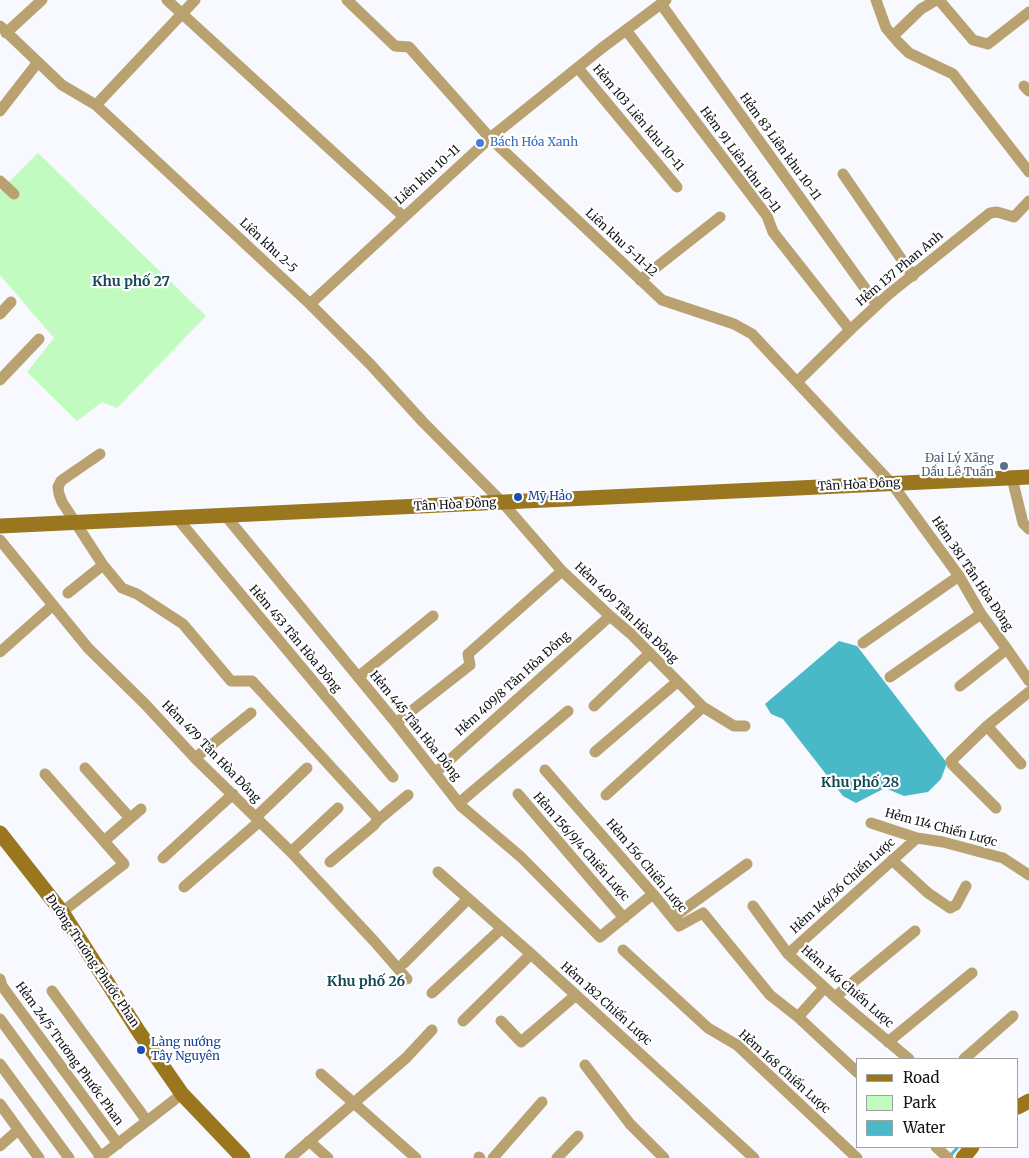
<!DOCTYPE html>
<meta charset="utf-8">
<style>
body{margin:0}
#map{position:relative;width:1029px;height:1158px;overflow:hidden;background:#f7f9fe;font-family:Merriweather,serif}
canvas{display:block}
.legend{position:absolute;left:856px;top:1058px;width:162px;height:90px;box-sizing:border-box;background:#fff;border:1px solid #a0a1a2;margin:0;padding:6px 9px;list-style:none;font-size:15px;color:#111316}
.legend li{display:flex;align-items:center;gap:10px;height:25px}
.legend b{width:25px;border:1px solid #a0a1a2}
</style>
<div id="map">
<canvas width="1029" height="1158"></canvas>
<ul class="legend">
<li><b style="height:6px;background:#9a761e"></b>Road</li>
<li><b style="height:14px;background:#c1fbbf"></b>Park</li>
<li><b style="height:14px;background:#4ab9c7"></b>Water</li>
</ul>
</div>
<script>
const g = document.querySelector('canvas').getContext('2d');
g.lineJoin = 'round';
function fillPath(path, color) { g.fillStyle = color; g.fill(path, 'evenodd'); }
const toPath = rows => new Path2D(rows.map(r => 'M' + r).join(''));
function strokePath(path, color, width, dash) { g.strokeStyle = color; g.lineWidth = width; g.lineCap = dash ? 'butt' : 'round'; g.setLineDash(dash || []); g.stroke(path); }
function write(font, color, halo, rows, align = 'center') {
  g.font = font + ' Merriweather,serif'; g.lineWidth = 4.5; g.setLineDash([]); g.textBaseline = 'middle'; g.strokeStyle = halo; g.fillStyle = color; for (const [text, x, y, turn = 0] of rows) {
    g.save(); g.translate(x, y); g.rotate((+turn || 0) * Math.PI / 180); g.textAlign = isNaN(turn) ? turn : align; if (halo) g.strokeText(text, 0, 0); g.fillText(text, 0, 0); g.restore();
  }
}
const green = toPath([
 [38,153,206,316,117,408,102,402,77,421,27,372,54,338,0,275,0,191]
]);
const water = toPath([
 [839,641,857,646,947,763,941,779,928,792,904,796,885,788,856,803,843,796,783,719,771,714,765,704]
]);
const stream = toPath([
 [950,1156,958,1147]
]);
const street = toPath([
 [167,0,404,217],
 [347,0,395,46,409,47,490,138,662,300,734,324,752,334,892,484,959,576,981,614,1007,649,1029,681],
 [876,0,886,28,898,42,909,53,953,74,1029,172],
 [939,0,973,40,988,44,1029,12],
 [661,4,877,305],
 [0,26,62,85,96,105,310,304,370,364,423,422,502,502,562,571,610,616,631,634,703,707,734,726,745,726],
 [626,30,767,216,773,232,850,330],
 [6,33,42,0],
 [893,36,921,9,936,0],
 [578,68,677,187],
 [1024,86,1029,91],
 [96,105,195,0],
 [0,111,38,62],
 [843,174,913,276],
 [0,181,14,194],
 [640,280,720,217],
 [310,304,490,138,602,48,666,0],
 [0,314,11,302],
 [0,380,39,339],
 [797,382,850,330,889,294,990,213,997,212,1014,217,1029,201],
 [100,454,68,476,61,481,58,487,59,494,62,502,103,565,122,588,137,594,183,624,231,681,252,681,375,815,378,820,374,825,330,862],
 [1012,478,1023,523,1029,529],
 [225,515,396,723,461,806,521,857,600,937,653,894],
 [177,518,393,777],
 [0,540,88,648,145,704,195,758,291,852,374,941,407,979],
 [68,593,103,565],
 [863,643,959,576],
 [0,652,52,606],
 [358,677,433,616],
 [890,677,981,614],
 [960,686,1007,649],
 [594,706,650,653],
 [396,723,470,665,468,654,562,571],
 [987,726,1021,764],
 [595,752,677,682],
 [195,758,251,713],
 [85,768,130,818],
 [545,770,653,894,679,926,703,913,770,995,798,1017,858,1073],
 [435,773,610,616],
 [45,774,124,864,62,912],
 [518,794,624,918],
 [606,795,703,707],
 [459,803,568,711],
 [996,808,952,764,951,761,987,726,1029,692],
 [256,817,307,768],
 [378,820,408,795],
 [871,823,917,838,943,842,1003,858,1029,875],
 [104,841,141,809],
 [291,852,338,808],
 [163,858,233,794],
 [892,860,928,893,950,908,956,905,966,886],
 [438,872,531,954,754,1158],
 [184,887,260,821],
 [753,906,788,954,835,997,909,1059],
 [674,919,679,913,747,864],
 [623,950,708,1028,737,1045,857,1158],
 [788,954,917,838],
 [404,963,468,899],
 [0,979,2,986,118,1144],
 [52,991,147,1121],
 [432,993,501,929],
 [835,997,915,931],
 [798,1017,824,988],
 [0,1019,101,1157],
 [463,1021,531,954],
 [501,1021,521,1042,576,995],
 [888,1042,972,973],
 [964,1059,1013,1016],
 [0,1064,69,1158],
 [585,1065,630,1124,664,1158],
 [321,1074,416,1158],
 [0,1104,39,1158],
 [309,1141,328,1158],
 [0,1146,18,1130],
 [936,1147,948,1158],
 [479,1157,480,1158],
 [99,1158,182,1094],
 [290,1158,406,1058,432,1030],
 [493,1158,542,1102],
 [557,1158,578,1136]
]);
const secondary = toPath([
 [0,526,1029,477],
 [0,833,62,912,139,1032,182,1094,243,1158],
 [1018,1107,1029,1101],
 [963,1158,972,1147]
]);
const markers = [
 [480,143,5,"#3f7fe0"],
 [1004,466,5,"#5c6f8a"],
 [518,497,5,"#1a4fb4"],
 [141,1050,5,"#1a4fb4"]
];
const streetNames = [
 ["Hẻm 103 Liên khu 10-11",638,118,50],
 ["Hẻm 83 Liên khu 10-11",780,147,54],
 ["Hẻm 91 Liên khu 10-11",740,160,54],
 ["Liên khu 10-11",428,175,-42],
 ["Liên khu 5-11-12",621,243,43],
 ["Liên khu 2-5",268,246,43],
 ["Hẻm 137 Phan Anh",900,269,-40],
 ["Tân Hòa Đông",859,485,-3],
 ["Tân Hòa Đông",455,505,-3],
 ["Hẻm 381 Tân Hòa Đông",972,574,56],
 ["Hẻm 409 Tân Hòa Đông",626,613,44],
 ["Hẻm 453 Tân Hòa Đông",295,639,50],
 ["Hẻm 409/8 Tân Hòa Đông",513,684,-42],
 ["Hẻm 445 Tân Hòa Đông",415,726,51],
 ["Hẻm 479 Tân Hòa Đông",211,752,46],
 ["Hẻm 114 Chiến Lược",941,828,15],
 ["Hẻm 156/9/4 Chiến Lược",581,847,49],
 ["Hẻm 156 Chiến Lược",646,866,50],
 ["Hẻm 146/36 Chiến Lược",843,886,-42],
 ["Đường Trương Phước Phan",92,961,56],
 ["Hẻm 146 Chiến Lược",847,987,41],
 ["Hẻm 182 Chiến Lược",606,1004,42],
 ["Hẻm 24/5 Trương Phước Phan",69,1054,54],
 ["Hẻm 168 Chiến Lược",784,1072,42]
];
const shopNames = [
 ["Bách Hóa Xanh",490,143]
];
const serviceNames = [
 ["Đại Lý Xăng",994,459],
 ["Dầu Lê Tuấn",994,473]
];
const transitNames = [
 ["Mỹ Hảo",528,497],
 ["Làng nướng",151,1043],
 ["Tây Nguyên",151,1057]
];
const neighbourhoodNames = [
 ["Khu phố 27",131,282],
 ["Khu phố 28",860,783],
 ["Khu phố 26",366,982]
];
fillPath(green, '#c1fbbf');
fillPath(water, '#4ab9c7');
strokePath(stream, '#4ab9c7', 3);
strokePath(street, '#baa270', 11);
strokePath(secondary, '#9a761e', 15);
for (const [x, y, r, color] of markers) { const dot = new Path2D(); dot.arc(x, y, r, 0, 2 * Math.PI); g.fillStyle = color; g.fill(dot); strokePath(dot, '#fff', 2); }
write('12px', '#111316', '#fff', streetNames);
write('12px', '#366cbe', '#fff', shopNames, 'left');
write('12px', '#4e5e75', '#fff', serviceNames, 'right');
write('12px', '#164399', '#fff', transitNames, 'left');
write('bold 14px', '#114956', '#fff', neighbourhoodNames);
</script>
